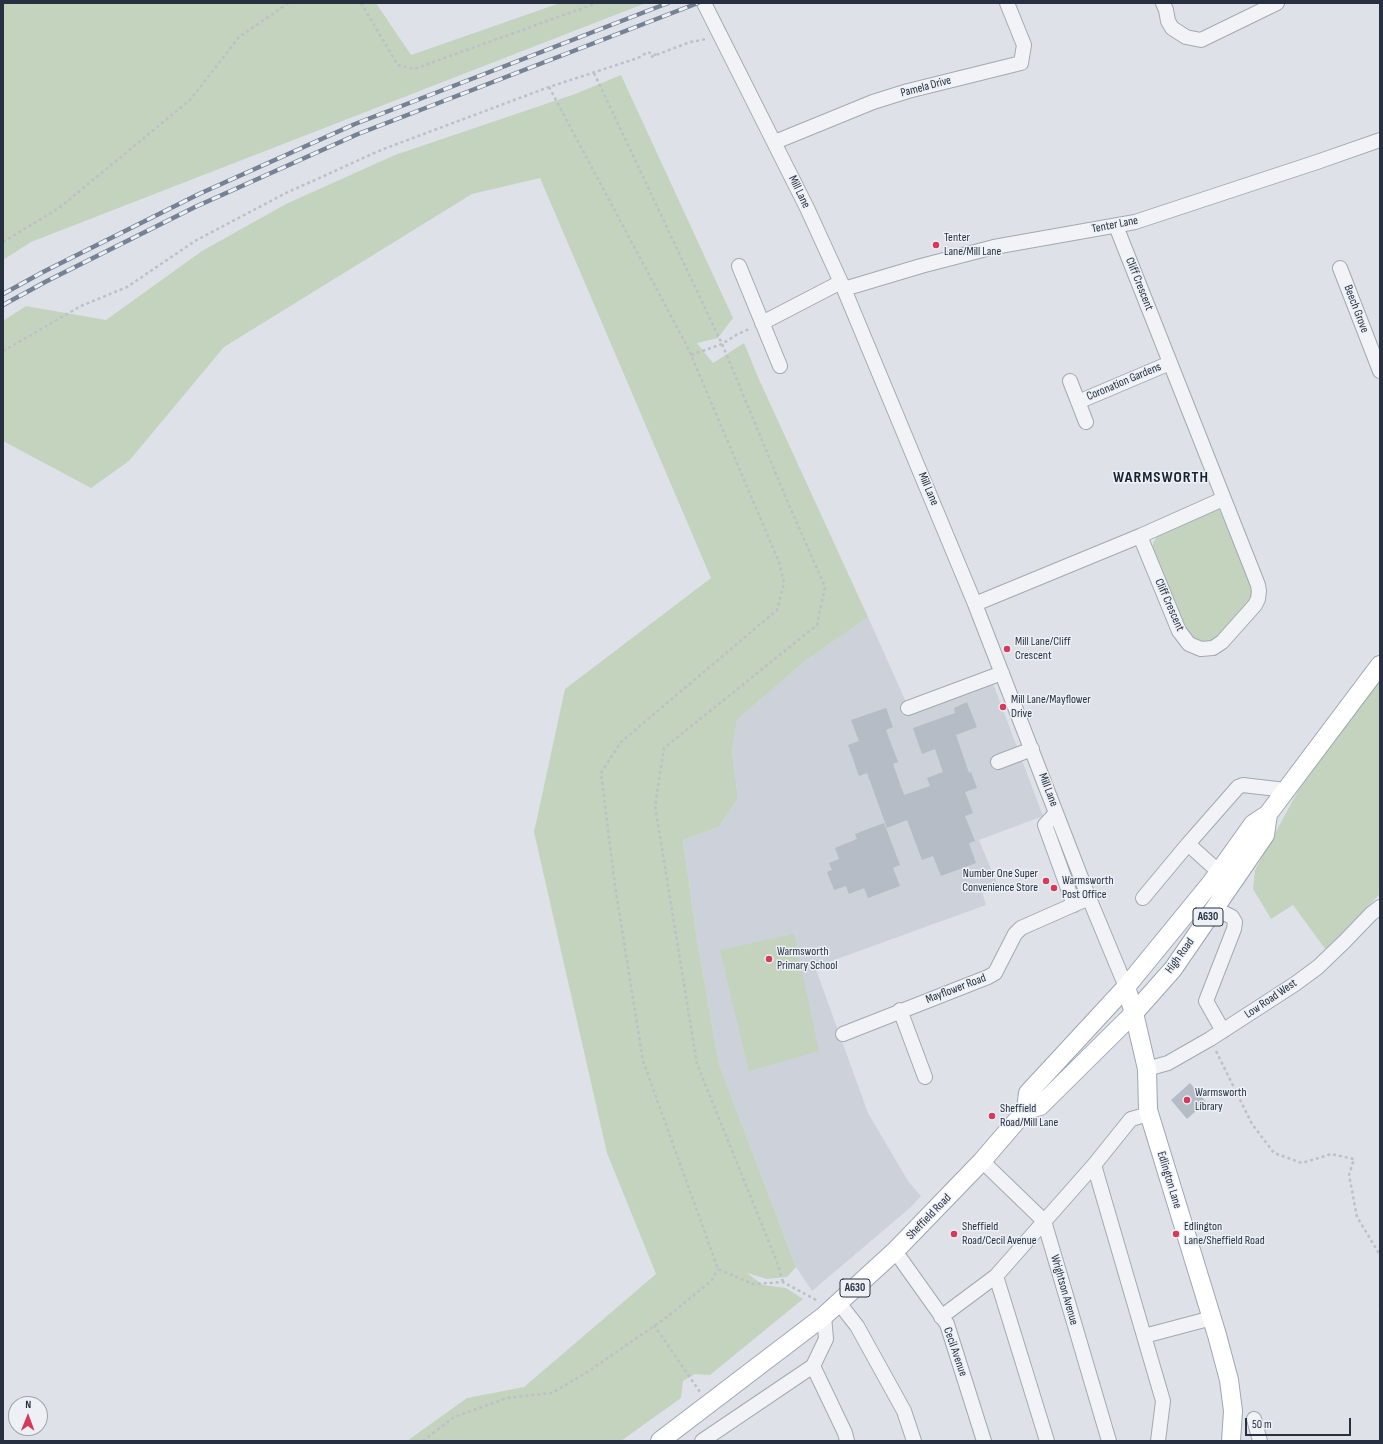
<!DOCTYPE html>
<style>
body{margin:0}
#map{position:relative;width:1383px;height:1444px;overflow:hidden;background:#dee2e8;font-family:"Sofia Sans Condensed",sans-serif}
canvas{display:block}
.frame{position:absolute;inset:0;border:4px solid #263040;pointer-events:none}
.north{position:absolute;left:8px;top:1396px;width:40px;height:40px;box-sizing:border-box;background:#edf1f6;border:1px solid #9da4ad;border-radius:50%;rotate:1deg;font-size:11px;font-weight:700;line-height:16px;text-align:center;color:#263040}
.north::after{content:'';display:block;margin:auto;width:14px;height:18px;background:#d63a58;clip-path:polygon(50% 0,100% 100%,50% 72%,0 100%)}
.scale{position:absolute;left:1245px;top:1418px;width:106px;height:18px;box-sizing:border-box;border:2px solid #263040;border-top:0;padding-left:5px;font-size:12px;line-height:14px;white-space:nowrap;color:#263040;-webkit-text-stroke:3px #edf1f6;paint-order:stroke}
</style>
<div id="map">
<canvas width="1383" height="1444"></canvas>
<div class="frame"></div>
<div class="north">N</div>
<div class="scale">50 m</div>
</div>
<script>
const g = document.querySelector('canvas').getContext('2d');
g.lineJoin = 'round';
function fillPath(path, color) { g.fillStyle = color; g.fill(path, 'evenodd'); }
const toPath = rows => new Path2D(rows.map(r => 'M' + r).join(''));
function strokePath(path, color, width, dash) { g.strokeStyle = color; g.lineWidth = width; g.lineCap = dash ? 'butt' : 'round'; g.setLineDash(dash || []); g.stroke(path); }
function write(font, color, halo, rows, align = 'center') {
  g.font = font + ' "Sofia Sans Condensed",sans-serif'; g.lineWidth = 3; g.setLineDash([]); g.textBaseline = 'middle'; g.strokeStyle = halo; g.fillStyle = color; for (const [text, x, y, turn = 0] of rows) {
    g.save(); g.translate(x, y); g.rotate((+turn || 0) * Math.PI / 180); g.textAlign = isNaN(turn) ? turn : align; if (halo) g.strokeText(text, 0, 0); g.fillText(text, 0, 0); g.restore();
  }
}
const built = toPath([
 [868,617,906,702,989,673,1043,816,979,840,998,886,982,892,986,905,815,967,868,1113,908,1181,921,1196,911,1207,812,1291,796,1267,719,1064,698,947,683,840,719,827,738,798,732,752,737,720,804,662]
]);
const green = toPath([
 [3,3,376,3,411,55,560,3,646,3,31,242,3,260],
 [621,75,733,318,718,338,697,343,713,363,744,343,757,375,868,617,804,662,737,720,732,752,738,798,719,827,683,840,698,947,719,1064,796,1267,787,1277,767,1279,747,1273,763,1285,786,1288,803,1299,710,1375,695,1374,683,1381,681,1398,621,1441,407,1441,467,1398,524,1387,656,1274,607,1153,534,832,565,689,711,578,540,178,472,194,224,347,129,461,91,488,3,441,3,321,26,306,106,320,202,251,286,204,395,155,575,94],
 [1219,509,1252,588,1253,595,1250,601,1219,638,1210,642,1202,643,1189,636,1153,553,1153,543,1158,535,1167,529],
 [1380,680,1380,894,1326,950,1293,905,1271,919,1253,889,1255,870,1298,791,1335,738],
 [794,934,819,1051,749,1071,720,950]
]);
const building = toPath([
 [967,702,977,727,956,735,969,773,971,772,977,788,965,792,973,813,965,816,975,841,969,843,976,863,941,876,933,856,922,860,907,820,887,828,867,773,859,776,848,745,859,741,851,720,886,708,893,727,886,730,898,762,893,764,904,795,930,786,927,778,943,772,935,749,922,754,913,728,955,713,954,708],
 [884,823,900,865,893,868,900,886,868,898,864,888,849,894,846,886,834,890,827,872,832,870,829,863,839,859,835,848,857,839,855,834],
 [1190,1083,1206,1102,1187,1119,1171,1100]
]);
const path = toPath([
 [361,3,398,65,414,69,597,3],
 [651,57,690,42,707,39],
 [594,73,722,344,786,498,825,587,817,625,664,748,655,806,697,1064,777,1262,783,1282],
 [549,87,688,348,779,562,784,583,777,610,621,742,601,773,615,886,643,1061,718,1269,753,1284,783,1282,818,1301],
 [3,242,59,208,190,100,239,37,287,4,292,3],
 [3,351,81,306,127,287,195,241,284,194,381,150,549,87,638,58,648,52,656,55],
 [691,355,722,344,736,335,751,328],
 [1216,1051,1252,1124,1274,1153,1302,1163,1331,1154,1354,1159,1349,1175,1357,1217,1380,1255],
 [1380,1303,1380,1306],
 [654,1325,700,1392],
 [423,1441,454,1417,507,1398,552,1393,589,1371,667,1317,711,1281,718,1269]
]);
const minor = toPath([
 [704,3,807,208,844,289,975,604,1089,898,1126,987],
 [1163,3,1166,10,1168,21,1172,28,1186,37,1201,40,1277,3],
 [775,142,873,102,908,91,1021,63,1024,45,1007,3],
 [1116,226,1258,585,1259,591,1258,599,1255,605,1222,642,1213,648,1201,649,1189,644,1179,631,1140,536],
 [739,266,780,366],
 [1340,268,1380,371],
 [844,289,921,266,994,247,1135,222,1317,162,1380,140],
 [762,323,841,282],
 [1070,381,1086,422],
 [1078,402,1170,363],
 [975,604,1140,536,1223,499],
 [908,708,1002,673],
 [998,762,1032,749],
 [1056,813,1045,825,1074,905],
 [1219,872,1188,844,1238,787,1243,785,1251,786,1286,790],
 [1143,898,1188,844],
 [1214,908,1232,917,1235,922,1234,929,1206,1001,1223,1031],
 [900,1010,925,1077],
 [843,1034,988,977,995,973,1015,934,1021,928,1089,898],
 [1147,1069,1168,1063,1210,1039,1295,984,1318,967,1345,941,1371,914,1380,907],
 [982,1161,1044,1221,1109,1441],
 [1094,1165,1163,1401,1158,1441],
 [895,1251,947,1324,984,1441],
 [839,1303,857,1326,904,1411,914,1441],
 [941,1317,996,1276],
 [1144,1335,1148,1335,1212,1318],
 [813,1366,845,1433,847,1441],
 [1254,1419,1260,1441],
 [702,1441,813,1366,826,1339,824,1316],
 [1047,1441,996,1276,1094,1165,1131,1119,1149,1114]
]);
const major = toPath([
 [1126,987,1134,1013,1147,1069,1148,1110,1217,1335,1229,1380,1233,1411,1231,1441],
 [1026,1110,1040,1106,1134,1013,1173,969,1265,835,1268,814],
 [660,1441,824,1316,895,1251,982,1161,1026,1110,1028,1093,1126,987,1211,883,1253,824,1268,814,1380,665]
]);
const rail = toPath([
 [3,294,43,272,199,194,355,124,668,3],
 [3,305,47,281,195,207,358,134,698,3]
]);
const markers = [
 [936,245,4,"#d63a58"],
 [1007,649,4,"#d63a58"],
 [1003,707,4,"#d63a58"],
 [1046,881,4,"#d63a58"],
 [1054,888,4,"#d63a58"],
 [769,959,4,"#d63a58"],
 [1187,1100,4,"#d63a58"],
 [992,1116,4,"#d63a58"],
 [954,1234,4,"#d63a58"],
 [1176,1234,4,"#d63a58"]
];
const shields = [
 [1208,917,30],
 [855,1288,30]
];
const shieldNames = [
 ["A630",1208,917],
 ["A630",855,1288]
];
const streetNames = [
 ["Pamela Drive",926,87,-15],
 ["Mill Lane",799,192,64],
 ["Tenter Lane",1115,225,-11],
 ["Cliff Crescent",1139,284,68],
 ["Beech Grove",1356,309,69],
 ["Coronation Gardens",1124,382,-23],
 ["Mill Lane",928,489,67],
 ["Cliff Crescent",1169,605,66],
 ["Mill Lane",1048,790,69],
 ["High Road",1180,956,-54],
 ["Mayflower Road",956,989,-21],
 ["Low Road West",1271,999,-34],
 ["Edlington Lane",1169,1180,73],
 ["Sheffield Road",929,1217,-46],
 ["Wrightson Avenue",1064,1290,74],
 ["Cecil Avenue",955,1352,71]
];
const poiNames = [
 ["Tenter",944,238],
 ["Lane/Mill Lane",944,252],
 ["Mill Lane/Cliff",1015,642],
 ["Crescent",1015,656],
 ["Mill Lane/Mayflower",1011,700],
 ["Drive",1011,714],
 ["Number One Super",1038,874,"right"],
 ["Convenience Store",1038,888,"right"],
 ["Warmsworth",1062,881],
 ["Post Office",1062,895],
 ["Warmsworth",777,952],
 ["Primary School",777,966],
 ["Warmsworth",1195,1093],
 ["Library",1195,1107],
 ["Sheffield",1000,1109],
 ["Road/Mill Lane",1000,1123],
 ["Sheffield",962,1227],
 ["Road/Cecil Avenue",962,1241],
 ["Edlington",1184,1227],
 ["Lane/Sheffield Road",1184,1241]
];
const districtNames = [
 ["WARMSWORTH",1161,478]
];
fillPath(built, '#ccd1da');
fillPath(green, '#c4d3be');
fillPath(building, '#b5bcc5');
strokePath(minor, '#a3a9b2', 16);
strokePath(major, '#9ca7b5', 20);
strokePath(path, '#bcc0c7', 2.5, [3, 3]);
strokePath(minor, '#f1f3f6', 14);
strokePath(major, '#fff', 18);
strokePath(rail, '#768293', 4.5);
strokePath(rail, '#edf1f6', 3, [9]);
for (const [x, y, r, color] of markers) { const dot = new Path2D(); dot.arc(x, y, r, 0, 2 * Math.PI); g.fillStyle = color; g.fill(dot); strokePath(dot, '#edf1f6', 1.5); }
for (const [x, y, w] of shields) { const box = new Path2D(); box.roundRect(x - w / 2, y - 9, w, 18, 3); g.fillStyle = '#edf1f6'; g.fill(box); strokePath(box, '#263040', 1); }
write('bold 11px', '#263040', null, shieldNames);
write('12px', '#263040', '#edf1f6', streetNames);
write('12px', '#263040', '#edf1f6', poiNames, 'left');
g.letterSpacing = '1px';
write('bold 16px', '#182231', '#edf1f6', districtNames);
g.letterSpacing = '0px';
</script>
